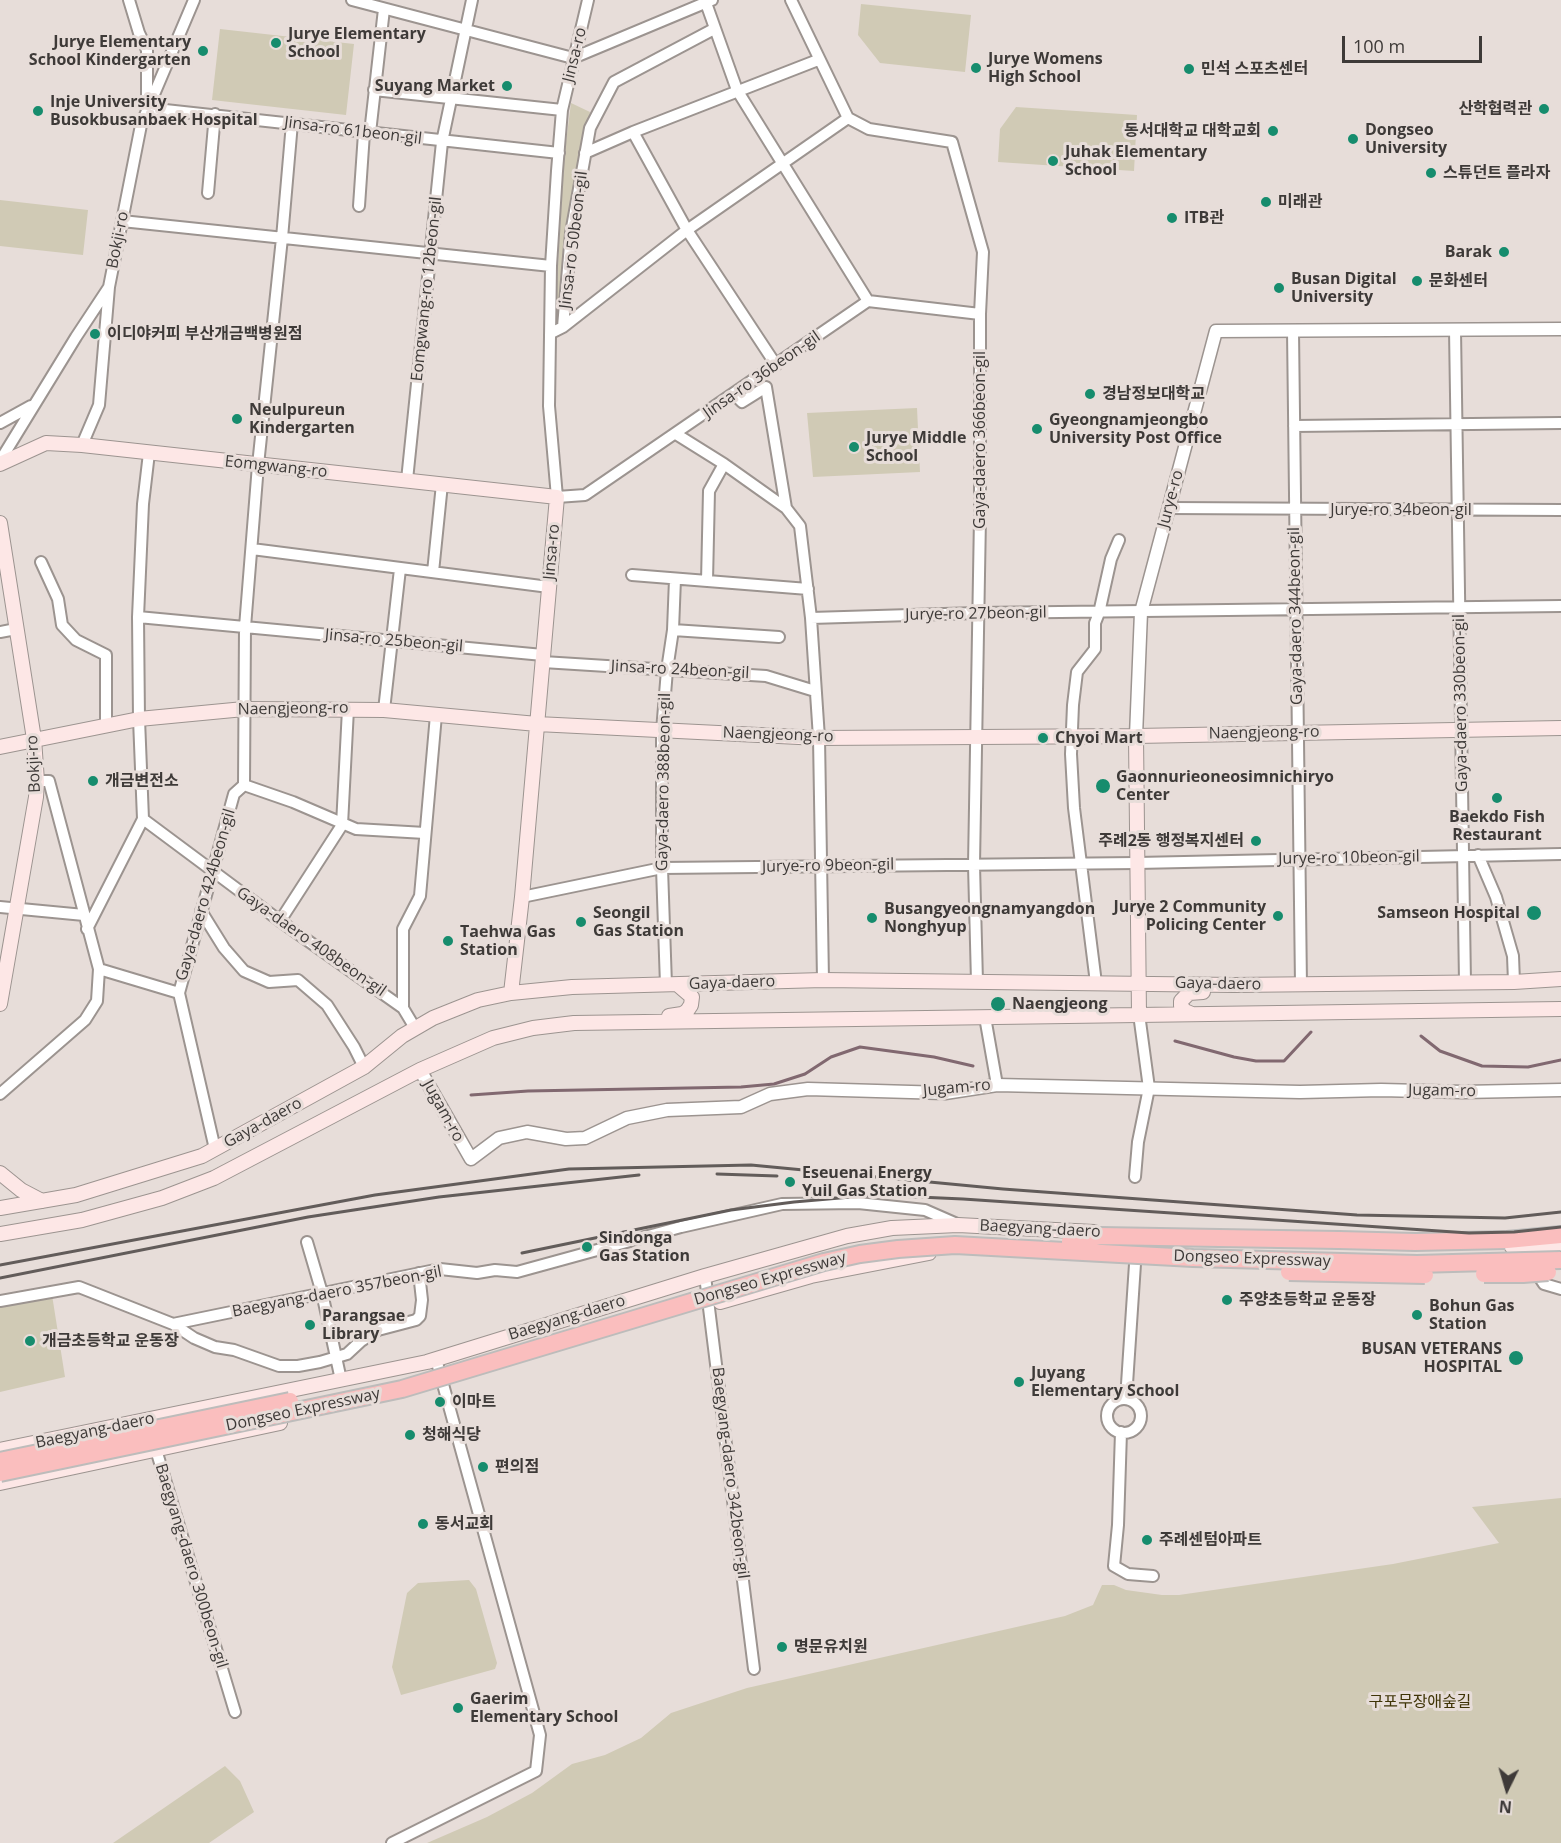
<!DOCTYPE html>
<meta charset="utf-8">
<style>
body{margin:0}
#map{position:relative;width:1561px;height:1843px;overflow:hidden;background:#e7ddd9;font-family:"Open Sans",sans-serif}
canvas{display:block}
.north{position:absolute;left:1477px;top:1759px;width:60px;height:60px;-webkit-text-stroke:4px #e7ddd9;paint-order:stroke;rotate:185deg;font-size:16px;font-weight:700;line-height:24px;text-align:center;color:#3e3a38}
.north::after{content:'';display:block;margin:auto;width:21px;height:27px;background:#3e3a38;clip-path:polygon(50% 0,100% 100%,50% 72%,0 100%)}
.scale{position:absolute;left:1342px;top:36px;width:140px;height:27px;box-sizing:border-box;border:3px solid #3e3a38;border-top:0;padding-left:8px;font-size:18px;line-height:21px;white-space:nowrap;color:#3e3a38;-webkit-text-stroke:4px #e7ddd9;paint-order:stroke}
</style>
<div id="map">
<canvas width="1561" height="1843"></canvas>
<div class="north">N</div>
<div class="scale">100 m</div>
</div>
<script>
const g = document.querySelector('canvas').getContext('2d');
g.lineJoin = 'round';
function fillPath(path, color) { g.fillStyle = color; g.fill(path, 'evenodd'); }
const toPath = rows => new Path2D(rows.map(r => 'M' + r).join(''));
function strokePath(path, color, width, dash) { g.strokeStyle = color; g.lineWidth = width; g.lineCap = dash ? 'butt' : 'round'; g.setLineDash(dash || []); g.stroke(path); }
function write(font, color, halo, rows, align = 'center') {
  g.font = font + ' "Open Sans","Noto Sans KR",sans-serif'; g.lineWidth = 6; g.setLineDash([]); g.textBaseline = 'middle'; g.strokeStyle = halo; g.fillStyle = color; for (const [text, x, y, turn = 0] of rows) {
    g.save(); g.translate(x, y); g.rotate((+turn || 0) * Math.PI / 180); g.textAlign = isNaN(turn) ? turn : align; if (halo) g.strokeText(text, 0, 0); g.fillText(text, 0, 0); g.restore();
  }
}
const green = toPath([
 [861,4,971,15,965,72,880,63,858,35],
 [220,29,354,44,346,115,212,100],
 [571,103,590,112,569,232,562,301,556,300,564,158],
 [1016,107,1137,115,1134,171,998,162,1000,129],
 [0,200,88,210,83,255,0,246],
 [917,408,920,472,813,477,807,413],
 [52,1295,65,1377,0,1392,0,1305],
 [1561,1498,1561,1843,427,1843,487,1817,532,1793,572,1764,605,1755,641,1738,671,1713,747,1688,1065,1616,1093,1605,1102,1585,1114,1585,1126,1590,1162,1595,1179,1595,1393,1564,1499,1543,1472,1507],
 [469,1580,476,1589,497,1663,495,1669,401,1695,392,1667,407,1593,418,1583],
 [225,1766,240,1781,254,1812,209,1843,113,1843]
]);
const stream = toPath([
 [1421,1036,1440,1051,1482,1066,1528,1067,1561,1060],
 [1175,1041,1234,1057,1256,1061,1284,1061,1311,1032],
 [471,1095,528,1091,741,1087,774,1084,805,1074,831,1057,860,1047,934,1057,973,1066]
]);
const minor = toPath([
 [129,0,139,33,147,50,147,108,559,153],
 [352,0,573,58,712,0],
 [588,0,562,110,557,171,551,266,549,406,557,497,585,495,868,301,980,314],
 [791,0,848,118,869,129,952,142,983,252,980,314,980,517,974,865,977,982],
 [706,3,737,90,868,301],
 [374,90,562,110],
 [633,132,687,230,776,365],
 [370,133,384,9],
 [585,153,633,132,818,60],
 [208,193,215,114],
 [359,206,364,133],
 [122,221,551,266],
 [563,327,571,233,590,128,614,82,714,29],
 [1455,330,1465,982],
 [1293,331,1301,985],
 [551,333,563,327,687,230,848,118],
 [734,394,742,402,766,387,786,508],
 [0,423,31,406],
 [1294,426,1561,423],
 [676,434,724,464,786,508,800,526,811,618,819,738,823,980],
 [82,445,99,405,109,287],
 [0,461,76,337,109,287,141,125,194,0],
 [407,480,442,142,472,0],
 [1169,508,1561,510],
 [252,549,549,587],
 [41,562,58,599,62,625,76,640,106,655,106,725],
 [433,572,442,484],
 [632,575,808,589],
 [707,581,709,491,724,464],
 [138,617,543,655],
 [811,618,977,613,1561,606],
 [673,630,779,637],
 [0,632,16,629],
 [543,662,766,676,815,691],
 [384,710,400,569],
 [244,785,293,802,356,829,425,833],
 [143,819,280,921,403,1008,415,1028],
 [1478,855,1496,897,1513,956,1514,982],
 [522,897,662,868,1137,863,1561,854],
 [0,907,84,915],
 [201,911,224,948,244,971,269,982,298,980,327,1005,354,1047,364,1067],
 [280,921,342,825,348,709],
 [87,929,143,819,139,719,138,617,143,504,149,453],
 [99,969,179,993],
 [1096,983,1074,808,1071,754,1073,705,1077,672,1095,649,1095,623,1099,613,1111,559,1119,540],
 [666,985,662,868,662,731,667,670,673,630,675,579],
 [403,1008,403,929,420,896,436,715],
 [985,1017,997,1085],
 [0,1094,85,1020,97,1001,99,969,49,781,37,781],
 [215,1149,179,993,234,794,244,785,245,627,258,465,282,238,292,123],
 [1135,1177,1138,1142,1149,1088,1139,1014],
 [307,1242,322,1293,341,1380],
 [1534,1269,1544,1284,1561,1289],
 [705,1276,754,1669],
 [0,1301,79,1287,173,1324,440,1269,477,1273,495,1270,517,1272,681,1227,782,1204,858,1203,925,1210,957,1224],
 [173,1324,194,1338,215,1347,234,1350,279,1366,298,1366,320,1362,347,1354,361,1341,378,1330,416,1320,420,1316,422,1300,419,1273],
 [1126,1399,1137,1234],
 '1107 1416a17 17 0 1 1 34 0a17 17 0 1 1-34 0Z',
 [1121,1432,1118,1525,1114,1566,1128,1574,1153,1576],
 [154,1443,235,1712],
 [392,1843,536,1771,540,1735,436,1359]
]);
const tertiary = toPath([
 [1136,736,1141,612,1216,331,1561,329],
 [420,1070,471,1159,499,1138,527,1132,566,1139,585,1138,627,1118,667,1110,741,1107,770,1094,808,1089,945,1093,997,1085,1300,1092,1381,1090,1463,1092,1561,1090]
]);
const secondary = toPath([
 [0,464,46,443,82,445,557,497,522,897,511,993],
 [0,523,34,739,37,781,36,797,0,1004],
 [1136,736,1139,1014],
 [0,747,139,719,244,709,384,710,537,724,819,738,1136,736,1561,728],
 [1192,1014,1185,1011,1181,1006,1181,1001,1189,993,1203,992],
 [669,1016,682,1014,687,1011,691,1005,692,997,678,985],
 [0,1173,21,1190,42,1201],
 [0,1208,76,1195,202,1156,364,1067,402,1036,433,1018,478,1000,511,993,572,987,823,980,1234,985,1514,982,1561,979],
 [0,1234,82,1220,162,1198,214,1178,420,1070,493,1038,533,1028,574,1023,1561,1009],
 [1512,1247,1561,1244],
 [720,1302,811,1276,929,1253],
 [0,1450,427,1362,705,1276,847,1236,892,1228,958,1225,1094,1232],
 [0,1483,280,1423]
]);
const trunk = toPath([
 [1339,1240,1415,1242,1507,1240,1561,1235]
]);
const rail = toPath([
 [717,1174,777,1176],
 [522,1253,731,1210,794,1202,874,1195,963,1199,1469,1233,1514,1232,1561,1227],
 [0,1265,375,1195,569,1169,751,1165,1003,1189,1357,1215,1505,1218,1561,1212],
 [0,1278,308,1217,439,1197,639,1175]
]);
const trunkBridge = toPath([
 [1070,1241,1100,1236,1339,1240],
 [1289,1272,1425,1275],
 [1484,1274,1523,1274,1548,1272],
 [0,1461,290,1401],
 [0,1473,402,1389,824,1262,860,1254,898,1249,955,1245,1193,1258,1417,1264,1561,1260]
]);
const markers = [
 [276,43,6,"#168c6d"],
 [203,51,6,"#168c6d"],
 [976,68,6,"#168c6d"],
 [1189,69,6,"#168c6d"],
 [507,86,6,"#168c6d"],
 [1544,109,6,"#168c6d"],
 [38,111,6,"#168c6d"],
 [1273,131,6,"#168c6d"],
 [1353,139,6,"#168c6d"],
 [1053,161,6,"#168c6d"],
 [1431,173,6,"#168c6d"],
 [1266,202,6,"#168c6d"],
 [1172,218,6,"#168c6d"],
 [1504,252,6,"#168c6d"],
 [1417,281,6,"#168c6d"],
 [1279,288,6,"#168c6d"],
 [95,334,6,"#168c6d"],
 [1090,394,6,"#168c6d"],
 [237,419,6,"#168c6d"],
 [1037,429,6,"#168c6d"],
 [854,447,6,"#168c6d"],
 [1043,738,6,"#168c6d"],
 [93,781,6,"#168c6d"],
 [1103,786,8,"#168c6d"],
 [1497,798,6,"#168c6d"],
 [1256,841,6,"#168c6d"],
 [1534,913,8,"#168c6d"],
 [1278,916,6,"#168c6d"],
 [872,918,6,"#168c6d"],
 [581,922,6,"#168c6d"],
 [448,941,6,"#168c6d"],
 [998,1004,8,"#168c6d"],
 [790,1182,6,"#168c6d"],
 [587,1247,6,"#168c6d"],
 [1227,1300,6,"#168c6d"],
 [1417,1315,6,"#168c6d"],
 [310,1325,6,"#168c6d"],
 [30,1341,6,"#168c6d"],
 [1516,1358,8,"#168c6d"],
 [1019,1382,6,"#168c6d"],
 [440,1402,6,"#168c6d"],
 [410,1435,6,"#168c6d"],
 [483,1467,6,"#168c6d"],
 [423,1524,6,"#168c6d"],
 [1147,1540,6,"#168c6d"],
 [782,1647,6,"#168c6d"],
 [458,1708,6,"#168c6d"]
];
const poiNames = [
 ["Jurye Elementary",288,34],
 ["School",288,52],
 ["Jurye Elementary",191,42,"right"],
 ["School Kindergarten",191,60,"right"],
 ["Jurye Womens",988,59],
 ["High School",988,77],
 ["민석 스포츠센터",1201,69],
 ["Suyang Market",495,86,"right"],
 ["Inje University",50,102],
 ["Busokbusanbaek Hospital",50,120],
 ["산학협력관",1532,109,"right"],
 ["Dongseo",1365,130],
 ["University",1365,148],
 ["동서대학교 대학교회",1261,131,"right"],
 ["Juhak Elementary",1065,152],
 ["School",1065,170],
 ["스튜던트 플라자",1443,173],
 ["미래관",1278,202],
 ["ITB관",1184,218],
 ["Barak",1492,252,"right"],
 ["Busan Digital",1291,279],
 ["University",1291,297],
 ["문화센터",1429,281],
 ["이디야커피 부산개금백병원점",107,334],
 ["경남정보대학교",1102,394],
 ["Neulpureun",249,410],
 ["Kindergarten",249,428],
 ["Gyeongnamjeongbo",1049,420],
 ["University Post Office",1049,438],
 ["Jurye Middle",866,438],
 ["School",866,456],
 ["Chyoi Mart",1055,738],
 ["Gaonnurieoneosimnichiryo",1116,777],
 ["Center",1116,795],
 ["개금변전소",105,781],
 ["Baekdo Fish",1497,817,"center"],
 ["Restaurant",1497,835,"center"],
 ["주례2동 행정복지센터",1244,841,"right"],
 ["Jurye 2 Community",1266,907,"right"],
 ["Policing Center",1266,925,"right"],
 ["Busangyeongnamyangdon",884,909],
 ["Nonghyup",884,927],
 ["Seongil",593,913],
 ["Gas Station",593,931],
 ["Samseon Hospital",1520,913,"right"],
 ["Taehwa Gas",460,932],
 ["Station",460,950],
 ["Naengjeong",1012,1004],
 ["Eseuenai Energy",802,1173],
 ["Yuil Gas Station",802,1191],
 ["Sindonga",599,1238],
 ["Gas Station",599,1256],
 ["주양초등학교 운동장",1239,1300],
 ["Bohun Gas",1429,1306],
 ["Station",1429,1324],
 ["Parangsae",322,1316],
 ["Library",322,1334],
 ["개금초등학교 운동장",42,1341],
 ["BUSAN VETERANS",1502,1349,"right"],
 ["HOSPITAL",1502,1367,"right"],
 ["Juyang",1031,1373],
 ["Elementary School",1031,1391],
 ["이마트",452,1402],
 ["청해식당",422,1435],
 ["편의점",495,1467],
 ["동서교회",435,1524],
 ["주례센텀아파트",1159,1540],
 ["명문유치원",794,1647],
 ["Gaerim",470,1699],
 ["Elementary School",470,1717]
];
const streetNames = [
 ["Jinsa-ro",575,55,-76],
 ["Jinsa-ro 61beon-gil",353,131,7],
 ["Bokji-ro",118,240,-79],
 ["Jinsa-ro 50beon-gil",574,240,-83],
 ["Eomgwang-ro 12beon-gil",427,289,-84],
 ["Jinsa-ro 36beon-gil",762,375,-35],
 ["Gaya-daero 366beon-gil",980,440,-90],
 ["Eomgwang-ro",276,467,6],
 ["Jurye-ro",1171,499,-75],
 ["Jurye-ro 34beon-gil",1401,510],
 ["Jinsa-ro",552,552,-85],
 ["Jurye-ro 27beon-gil",976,614,-1],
 ["Gaya-daero 344beon-gil",1296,616,-91],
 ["Jinsa-ro 25beon-gil",394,641,5],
 ["Jinsa-ro 24beon-gil",680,670,3],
 ["Gaya-daero 330beon-gil",1461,703,-91],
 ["Naengjeong-ro",293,709,-1],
 ["Naengjeong-ro",1264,733,-1],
 ["Naengjeong-ro",778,735,2],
 ["Bokji-ro",34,764,-93],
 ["Gaya-daero 388beon-gil",664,782,-89],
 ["Jurye-ro 10beon-gil",1349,858,-1],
 ["Jurye-ro 9beon-gil",828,866,-1],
 ["Gaya-daero 424beon-gil",206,895,-74],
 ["Gaya-daero 408beon-gil",311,942,35],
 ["Gaya-daero",732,983,-2],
 ["Gaya-daero",1218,984,1],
 ["Jugam-ro",957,1088,-5],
 ["Jugam-ro",1442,1091,1],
 ["Jugam-ro",443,1111,61],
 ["Gaya-daero",263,1123,-29],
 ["Baegyang-daero",1040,1229,3],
 ["Dongseo Expressway",1252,1259,2],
 ["Dongseo Expressway",770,1279,-16],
 ["Baegyang-daero 357beon-gil",337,1292,-11],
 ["Baegyang-daero",567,1318,-17],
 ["Dongseo Expressway",303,1410,-12],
 ["Baegyang-daero",95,1431,-12],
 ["Baegyang-daero 342beon-gil",730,1473,83],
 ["Baegyang-daero 300beon-gil",191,1566,73]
];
const parkNames = [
 ["구포무장애숲길",1420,1702]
];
fillPath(green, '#d0cab5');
strokePath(stream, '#816870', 3);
strokePath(minor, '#9c9490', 14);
strokePath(tertiary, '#9c9490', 15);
strokePath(secondary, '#9c9490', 16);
strokePath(trunk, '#bdbcbb', 20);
strokePath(minor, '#fff', 10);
strokePath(tertiary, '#fff', 12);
strokePath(secondary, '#fde7e6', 14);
strokePath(trunk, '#fabebe', 16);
strokePath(rail, '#625c5a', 3);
strokePath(trunkBridge, '#bdbcbb', 20, []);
strokePath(trunkBridge, '#fabebe', 16);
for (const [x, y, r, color] of markers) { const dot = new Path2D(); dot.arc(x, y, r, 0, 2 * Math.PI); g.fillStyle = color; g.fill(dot); strokePath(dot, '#e7ddd9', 2); }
write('bold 16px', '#3e3a38', '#e7ddd9', poiNames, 'left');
write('16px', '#3e3a38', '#e7ddd9', streetNames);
write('16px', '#3f3407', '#e7ddd9', parkNames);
</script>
